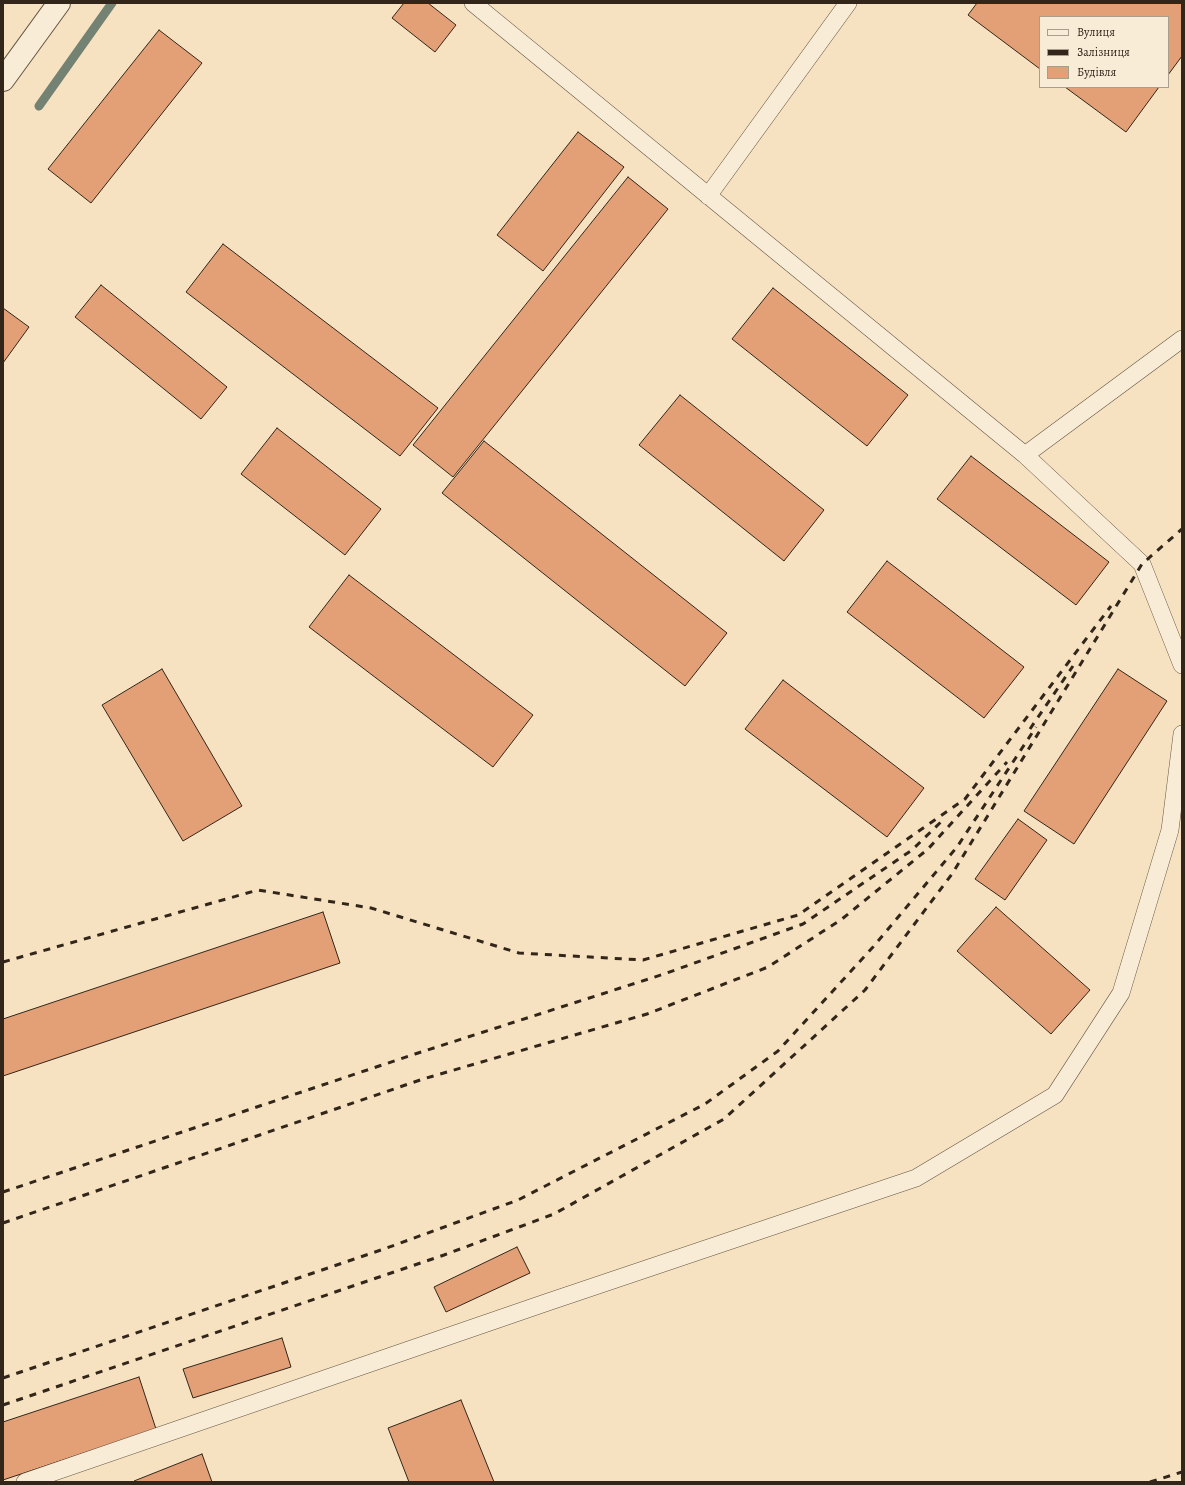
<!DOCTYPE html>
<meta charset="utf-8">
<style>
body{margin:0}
#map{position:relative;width:1185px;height:1485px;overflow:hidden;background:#f6e2c0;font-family:Alegreya,serif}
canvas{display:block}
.frame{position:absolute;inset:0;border:4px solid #32261b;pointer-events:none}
.legend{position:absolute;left:1039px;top:16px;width:130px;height:72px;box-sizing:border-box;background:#f9ecd6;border:1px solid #a99d8b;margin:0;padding:5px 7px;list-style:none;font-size:12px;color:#32261b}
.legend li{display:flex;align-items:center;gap:8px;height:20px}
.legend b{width:20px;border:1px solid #a99d8b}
</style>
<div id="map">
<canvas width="1185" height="1485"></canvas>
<div class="frame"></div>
<ul class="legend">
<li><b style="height:5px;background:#f9ecd6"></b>Вулиця</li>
<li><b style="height:5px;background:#32261b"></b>Залізниця</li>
<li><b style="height:11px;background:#e39f76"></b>Будівля</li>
</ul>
</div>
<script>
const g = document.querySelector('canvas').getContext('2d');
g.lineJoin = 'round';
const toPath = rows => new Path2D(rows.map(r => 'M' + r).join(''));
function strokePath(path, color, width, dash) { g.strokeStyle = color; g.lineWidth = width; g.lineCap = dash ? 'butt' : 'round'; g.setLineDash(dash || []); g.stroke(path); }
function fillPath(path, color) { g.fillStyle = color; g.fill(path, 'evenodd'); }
const stream = toPath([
 [39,106,112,3]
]);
const building = toPath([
 [404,3,428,3,456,25,435,52,392,18,404,3],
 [977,3,1182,3,1182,56,1168,75,1168,17,1040,17,1040,69,968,15,977,3],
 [159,30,202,63,91,203,48,169,159,30],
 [1065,87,1159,87,1126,132,1065,87],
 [578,132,624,167,543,271,497,235,578,132],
 [628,177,668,209,453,477,413,445,628,177],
 [223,244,438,408,400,456,186,292,223,244],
 [101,285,227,387,201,419,75,317,101,285],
 [773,288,908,395,867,446,732,339,773,288],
 [3,308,29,327,3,363,3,308],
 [680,395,824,510,784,561,639,445,680,395],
 [277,428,381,509,345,555,241,474,277,428],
 [484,441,727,633,685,686,442,493,484,441],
 [971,456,1109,562,1076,605,937,499,971,456],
 [887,561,1024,667,984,718,847,612,887,561],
 [349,575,533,715,493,767,309,627,349,575],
 [162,669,242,806,183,841,102,705,162,669],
 [1118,669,1167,701,1074,844,1024,811,1118,669],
 [783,680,924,788,887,837,745,729,783,680],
 [1018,819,1047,840,1005,900,975,879,1018,819],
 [996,907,1090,990,1051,1034,957,951,996,907],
 [323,912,340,963,3,1076,3,1019,323,912],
 [517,1247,530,1273,446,1312,434,1287,517,1247],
 [282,1338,291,1367,193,1398,183,1369,282,1338],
 [139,1377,156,1429,3,1480,3,1422,139,1377],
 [461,1400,494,1482,409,1482,388,1428,461,1400],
 [202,1454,212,1482,134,1482,134,1481,202,1454]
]);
const lane = toPath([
 [473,3,1025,455,1142,564,1182,665],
 [708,196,848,3],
 [1025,455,1182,339],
 [25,1482,548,1302,916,1178,1055,1095,1121,993,1170,830,1182,734]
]);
const street = toPath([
 [3,80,59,3]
]);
const rail = toPath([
 [1030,729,1073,666],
 [3,962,258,890,371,908,519,953,643,960,798,915,965,799,1111,606],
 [3,1192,415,1054,664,974,803,924,912,850,945,818],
 [3,1223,423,1079,647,1014,768,967,842,919,928,849,1007,762],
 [3,1378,384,1249,518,1200,705,1104,778,1051,873,947,957,847,1036,727],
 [3,1405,444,1255,554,1214,724,1119,865,990,952,874,1142,564,1182,529],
 [1150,1482,1182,1472]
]);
strokePath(stream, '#738272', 9);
fillPath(building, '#e39f76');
strokePath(building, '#32261b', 1);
strokePath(lane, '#635544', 18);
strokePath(street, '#635544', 24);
strokePath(lane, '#f9ecd6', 17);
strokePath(street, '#f9ecd6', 22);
strokePath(rail, '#32261b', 3, [7, 7]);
</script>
